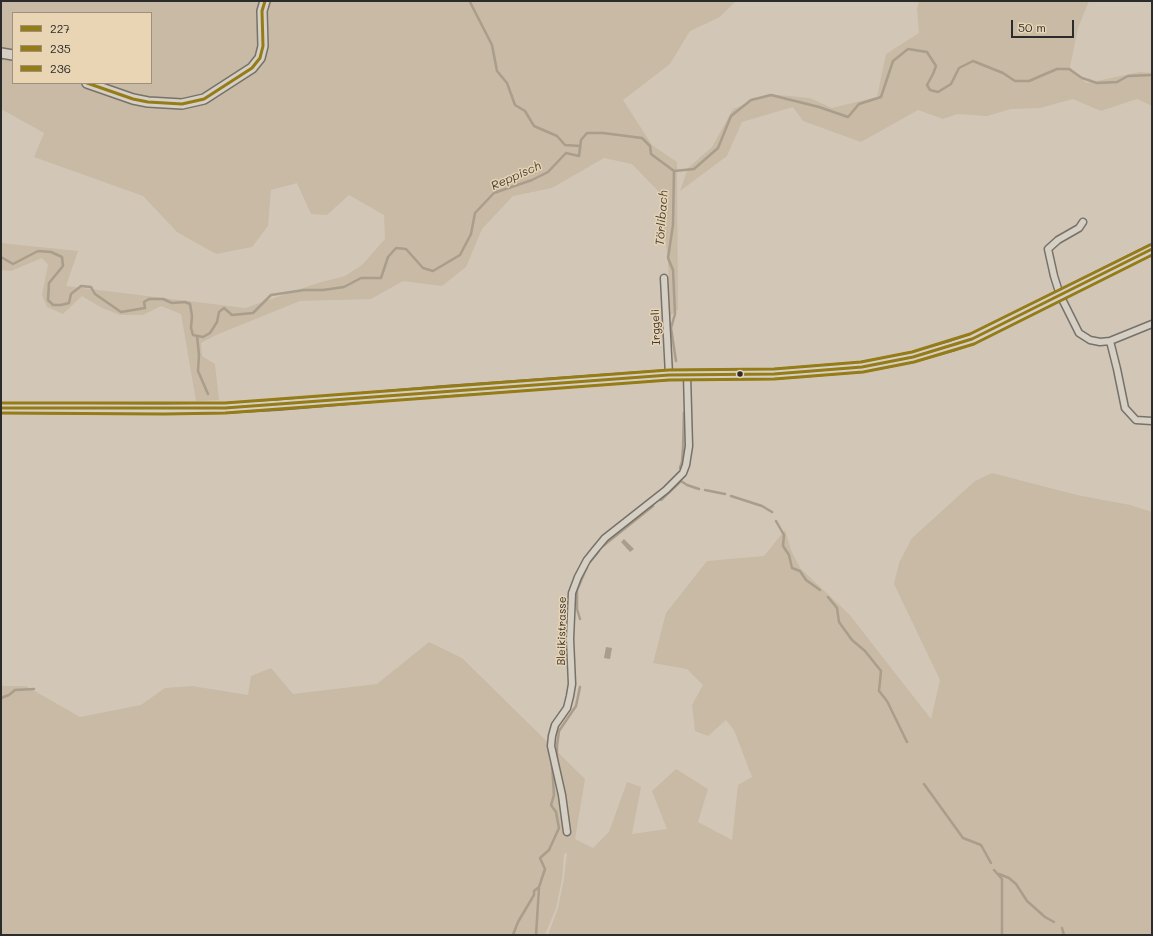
<!DOCTYPE html>
<meta charset="utf-8">
<style>
body{margin:0}
#map{position:relative;width:1153px;height:936px;overflow:hidden;background:#d2c7b7;font-family:Mali,sans-serif}
canvas{display:block}
.frame{position:absolute;inset:0;border:2px solid #2b2b2b;pointer-events:none}
.legend{position:absolute;left:12px;top:12px;width:140px;height:72px;box-sizing:border-box;background:#e9d4b3;border:1px solid #9d907d;margin:0;padding:5px 7px;list-style:none;font-size:12px;color:#2b2b2b}
.legend li{display:flex;align-items:center;gap:8px;height:20px}
.legend b{width:20px;border:1px solid #9d907d}
.scale{position:absolute;left:1011px;top:20px;width:63px;height:18px;box-sizing:border-box;border:2px solid #2b2b2b;border-top:0;padding-left:5px;font-size:12px;line-height:14px;white-space:nowrap;color:#2b2b2b;-webkit-text-stroke:3px #e9d4b3;paint-order:stroke}
</style>
<div id="map">
<canvas width="1153" height="936"></canvas>
<div class="frame"></div>
<ul class="legend">
<li><b style="height:5px;background:#957c16"></b>227</li>
<li><b style="height:5px;background:#957c16"></b>235</li>
<li><b style="height:5px;background:#957c16"></b>236</li>
</ul>
<div class="scale">50 m</div>
</div>
<script>
const g = document.querySelector('canvas').getContext('2d');
g.lineJoin = 'round';
function fillPath(path, color) { g.fillStyle = color; g.fill(path, 'evenodd'); }
const toPath = rows => new Path2D(rows.map(r => 'M' + r).join(''));
function strokePath(path, color, width, dash) { g.strokeStyle = color; g.lineWidth = width; g.lineCap = dash ? 'butt' : 'round'; g.setLineDash(dash || []); g.stroke(path); }
function write(font, color, halo, rows, align = 'center') {
  g.font = font + ' Mali,sans-serif'; g.lineWidth = 3; g.setLineDash([]); g.textBaseline = 'middle'; g.strokeStyle = halo; g.fillStyle = color; for (const [text, x, y, turn = 0] of rows) {
    g.save(); g.translate(x, y); g.rotate((+turn || 0) * Math.PI / 180); g.textAlign = isNaN(turn) ? turn : align; if (halo) g.strokeText(text, 0, 0); g.fillText(text, 0, 0); g.restore();
  }
}
const green = toPath([
 [1,1,736,1,720,17,690,31,670,64,623,100,652,145,677,162,678,310,670,316,668,261,660,193,632,164,604,158,552,188,513,196,482,229,466,267,442,286,403,281,371,299,300,301,216,335,201,343,202,356,215,364,219,400,196,401,181,314,161,306,143,315,120,315,102,308,82,296,63,314,47,307,42,295,48,265,42,258,11,271,1,270,1,243,78,251,66,286,245,308,318,283,345,276,362,265,385,239,384,215,349,195,327,215,311,214,297,183,271,190,268,226,252,247,216,254,177,232,143,196,34,157,44,133,1,109],
 [13,13,151,13,151,83,13,83],
 [919,1,1089,1,1078,28,1070,67,1080,78,1087,83,1140,72,1152,73,1152,106,1137,99,1101,111,1073,99,1040,108,1011,109,987,116,957,114,943,119,918,110,861,142,803,121,793,107,742,122,727,156,680,191,688,168,712,147,733,109,769,94,810,98,832,108,877,97,886,54,919,33,917,9],
 [992,473,1077,495,1130,505,1152,512,1152,935,548,935,558,908,564,879,567,853,564,854,562,879,556,908,545,935,1,935,1,686,26,686,80,717,141,705,165,688,192,686,248,695,251,676,271,668,293,694,377,684,429,642,462,658,585,779,575,839,593,848,609,832,627,782,641,787,632,834,667,829,652,791,676,769,708,789,698,822,732,840,738,785,752,777,734,730,726,720,708,736,695,731,692,705,703,685,687,669,653,663,666,613,707,561,764,556,785,530,791,550,800,568,849,614,931,719,940,680,894,584,899,563,912,538,975,481]
]);
const water = toPath([
 [624,539,634,549,630,552,621,542],
 [606,647,612,648,610,659,604,658]
]);
const stream = toPath([
 [470,1,471,4,492,45,497,71,507,83,515,105,525,111,534,126,557,136,565,145,580,146],
 [674,171,673,225,668,258,673,270,675,314,671,328,676,361],
 [1,257,13,264,38,251,51,252,62,257,63,266,49,283,48,300,53,305,61,305,69,303,71,294,81,286,91,287,95,294,121,312,145,308,144,302,149,299,163,299,172,303,185,302,190,304,192,316,191,328,193,335,203,337,210,333,217,322,219,312,224,308,232,315,253,313,271,295,304,290,323,290,344,287,361,278,381,278,388,257,396,248,406,249,423,268,433,271,460,255,471,234,475,213,494,193,532,180,548,172,566,153,579,156,581,140,587,133,603,133,642,138,650,146,651,154,674,171,694,169,718,148,731,116,751,100,771,95,819,107,848,117,859,104,881,97,893,61,908,49,927,52,936,66,933,74,927,85,930,90,938,92,951,84,959,68,973,61,1003,73,1015,81,1029,81,1057,69,1069,69,1082,78,1097,83,1117,82,1128,76,1152,75],
 [197,336,199,355,198,371,208,394],
 [680,468,682,462,683,447,684,413],
 [681,481,687,485,699,489],
 [705,490,725,494],
 [731,496,762,506,772,512],
 [661,500,681,481],
 [776,521,784,535,783,546,789,555,792,568,800,571,806,580,820,590],
 [603,546,653,506],
 [590,562,599,551],
 [828,597,837,608,839,622,852,640,865,651,881,671,879,691,887,701,907,742],
 [580,619,577,609,577,590,587,567],
 [1,698,9,695,15,690,34,689],
 [557,759,557,746,559,731,576,706,580,687],
 [924,784,963,838,981,845,991,863],
 [994,870,1002,879,1002,935],
 [999,874,1009,878,1016,884,1027,901,1045,917,1054,922],
 [1062,928,1064,935],
 [513,935,518,922,534,895,534,891,539,887,545,869,540,858,549,850,559,828,556,812,551,805,554,795,552,765],
 [536,935,539,888]
]);
const street = toPath([
 [1083,222,1079,228,1058,240,1048,249,1054,276,1060,295,1079,333,1090,340,1100,342,1110,341,1152,324],
 [664,278,669,375],
 [1110,341,1117,369,1125,408,1136,420,1152,421],
 [567,832,562,795,551,746,552,736,555,725,567,708,570,696,572,684,570,639,572,593,578,577,587,560,595,550,605,538,666,490,683,473,686,465,689,446,687,375]
]);
const secondary = toPath([
 [1,53,13,55],
 [87,83,133,99,148,102,182,104,204,99,252,68,260,58,263,46,262,11,265,1],
 [1,408,164,409,225,408,278,405,444,391,669,375,774,374,862,367,913,357,952,346,972,339,1152,249]
]);
const bus1 = toPath([
 [87,83,133,99,148,102,182,104,204,99,252,68,260,58,263,46,262,11,265,1],
 [1,408,225,408,669,375,774,374,862,367,913,357,972,339,1152,249]
]);
const bus2 = toPath([
 [1,413,164,414,225,413,669,380,774,379,863,372,914,362,974,344,1152,255]
]);
const bus3 = toPath([
 [1,403,225,403,669,370,774,369,861,362,912,352,970,334,1150,245]
]);
const markers = [
 [740,374,3.5,"#2b2b2b"]
];
const streetNames = [
 ["Irggeli",656,327,-92],
 ["Bleikistrasse",562,631,-89]
];
const waterNames = [
 ["Reppisch",516,176,-24],
 ["Törlibach",662,218,-86]
];
fillPath(green, '#c8baa4');
fillPath(water, '#a99d8b');
strokePath(stream, '#a99d8b', 2.5);
strokePath(street, '#76716a', 9);
strokePath(secondary, '#76716a', 12);
strokePath(street, '#d6cfc3', 6);
strokePath(secondary, '#d6cfc3', 9);
strokePath(bus1, '#957c16', 3);
strokePath(bus2, '#957c16', 3);
strokePath(bus3, '#957c16', 3);
for (const [x, y, r, color] of markers) { const dot = new Path2D(); dot.arc(x, y, r, 0, 2 * Math.PI); g.fillStyle = color; g.fill(dot); strokePath(dot, '#e9d4b3', 1.5); }
write('11px', '#2b2b2b', '#e9d4b3', streetNames);
write('italic 12px', '#46433e', '#e9d4b3', waterNames);
</script>
